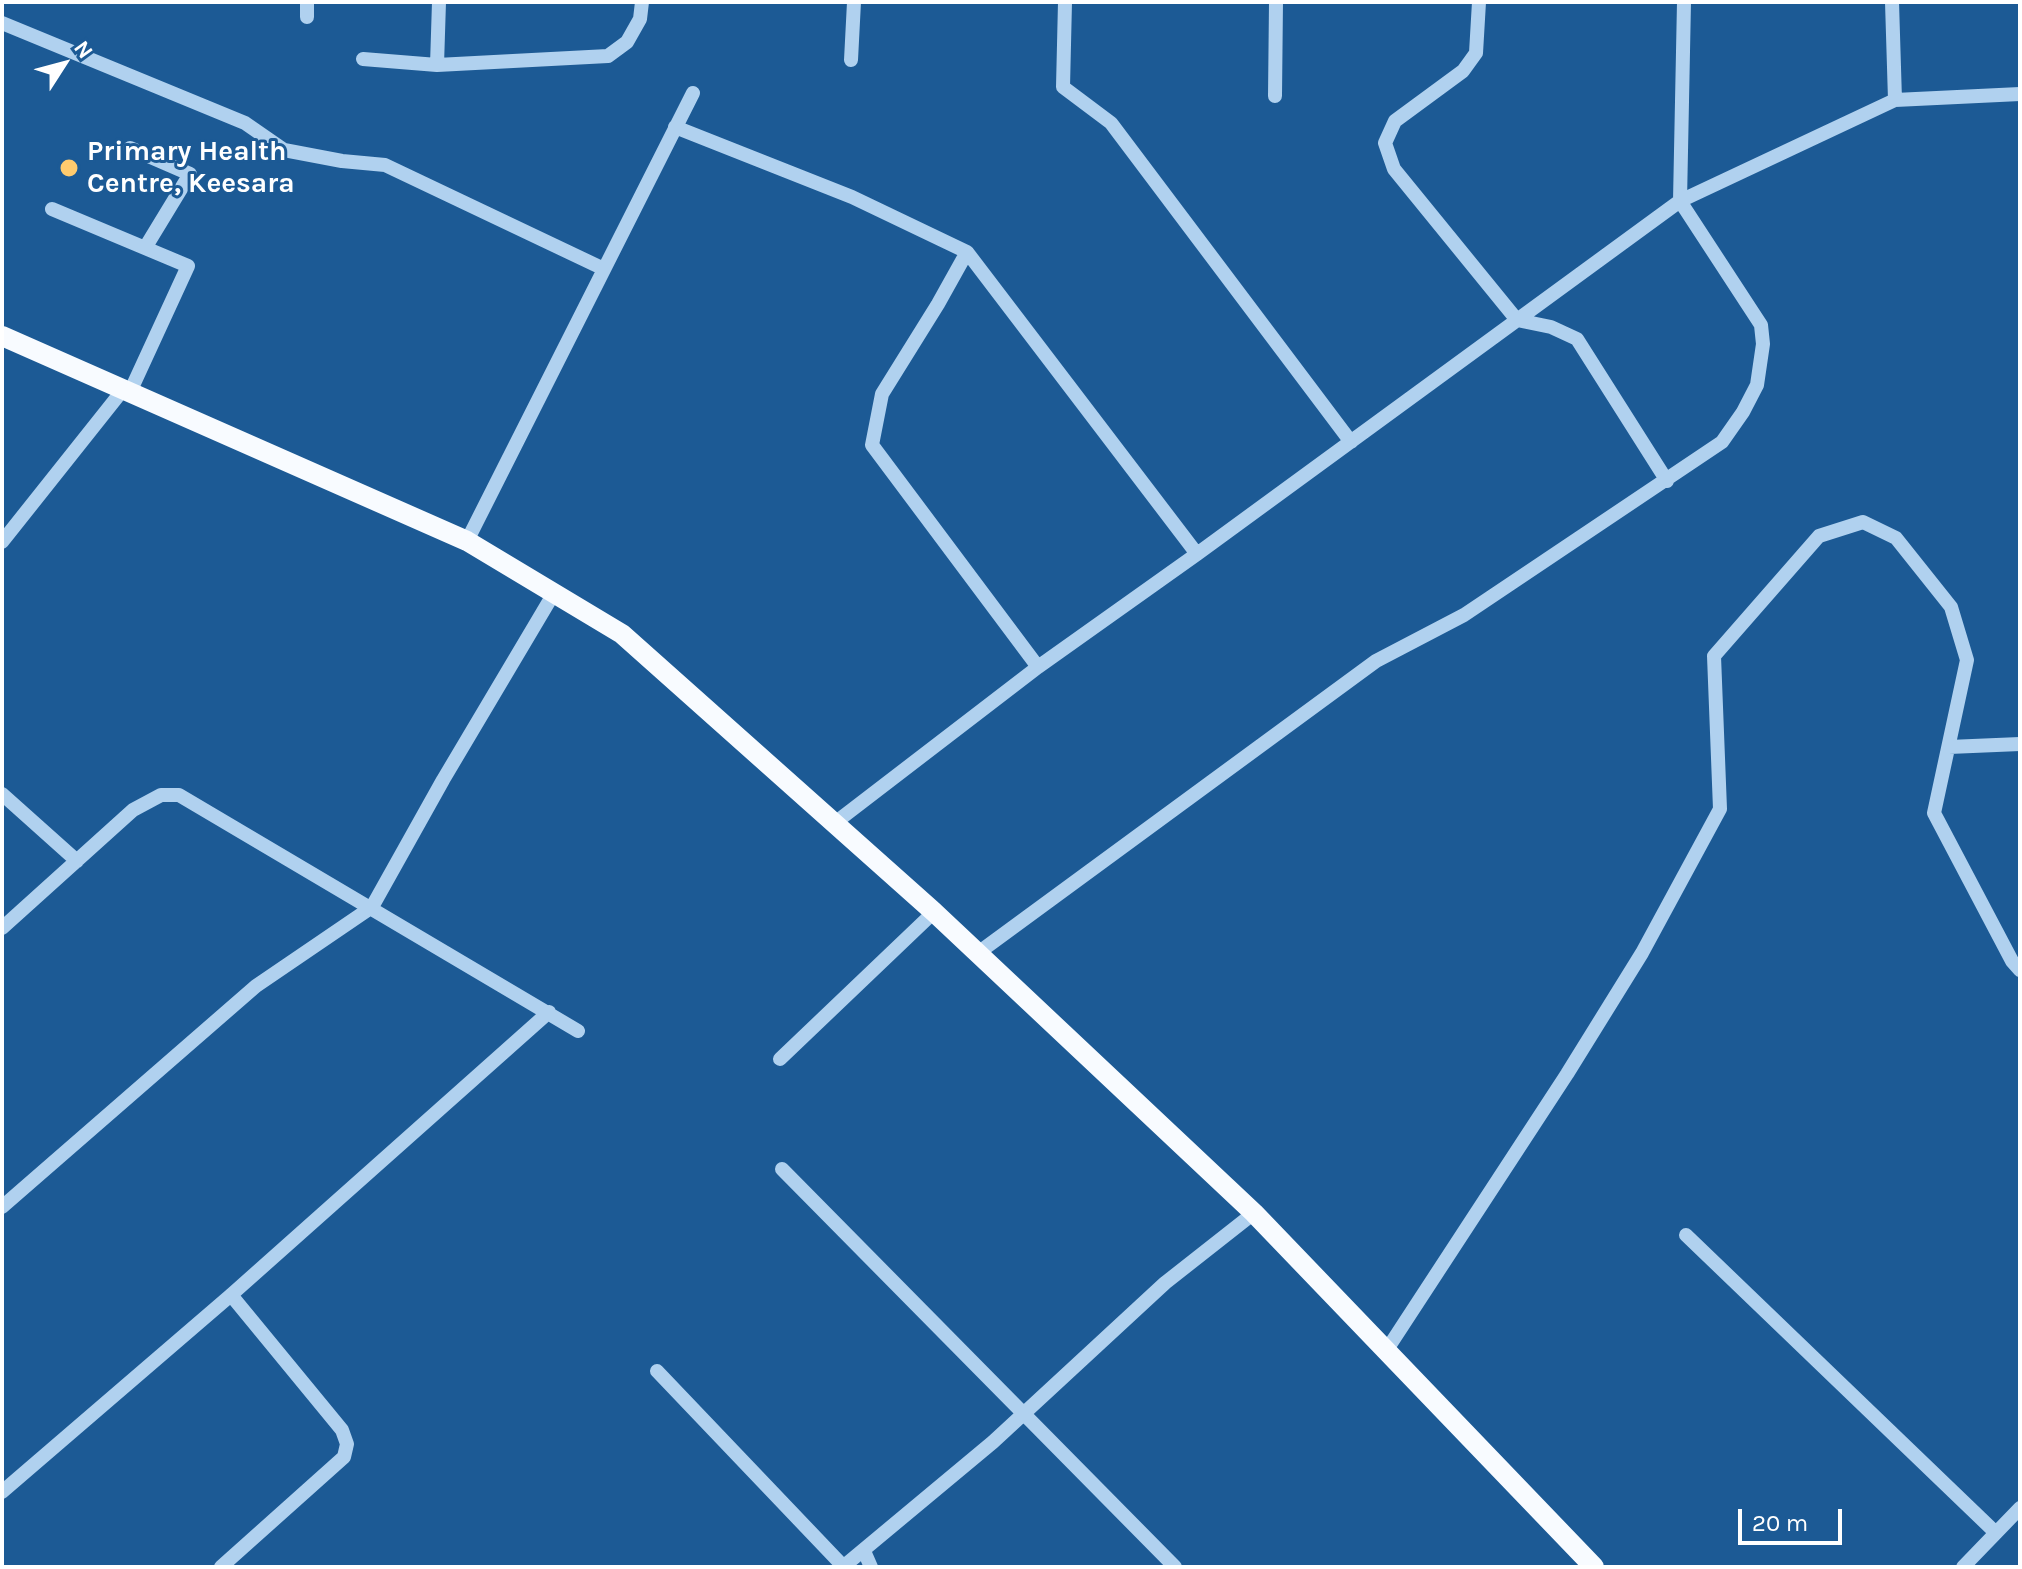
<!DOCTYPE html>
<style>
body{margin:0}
#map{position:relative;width:2022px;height:1569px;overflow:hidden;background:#1c5a95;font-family:Karla,sans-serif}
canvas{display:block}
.frame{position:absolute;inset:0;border:4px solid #fff;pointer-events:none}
.north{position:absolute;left:24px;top:24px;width:80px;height:80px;-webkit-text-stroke:6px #1c5a95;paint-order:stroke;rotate:54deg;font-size:22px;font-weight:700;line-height:32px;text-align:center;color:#fff}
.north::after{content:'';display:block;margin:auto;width:28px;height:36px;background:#fff;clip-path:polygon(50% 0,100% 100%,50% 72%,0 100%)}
.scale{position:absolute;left:1738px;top:1509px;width:104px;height:36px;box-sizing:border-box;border:4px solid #fff;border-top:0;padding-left:10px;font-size:24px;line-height:28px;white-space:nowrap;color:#fff;-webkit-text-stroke:6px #1c5a95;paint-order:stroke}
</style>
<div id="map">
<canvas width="2022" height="1569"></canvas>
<div class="frame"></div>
<div class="north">N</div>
<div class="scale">20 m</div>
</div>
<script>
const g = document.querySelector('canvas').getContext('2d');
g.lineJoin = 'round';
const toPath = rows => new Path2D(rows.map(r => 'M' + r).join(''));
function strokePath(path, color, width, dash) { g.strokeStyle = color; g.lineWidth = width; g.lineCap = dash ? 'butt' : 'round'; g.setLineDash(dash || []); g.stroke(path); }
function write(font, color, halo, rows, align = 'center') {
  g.font = font + ' Karla,sans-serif'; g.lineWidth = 6; g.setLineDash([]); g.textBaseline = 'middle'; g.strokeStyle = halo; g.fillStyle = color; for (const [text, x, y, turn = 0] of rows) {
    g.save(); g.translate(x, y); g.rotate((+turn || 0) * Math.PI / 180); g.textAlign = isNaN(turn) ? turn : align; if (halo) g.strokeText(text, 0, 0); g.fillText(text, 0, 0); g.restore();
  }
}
const minor = toPath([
 [1065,2,1063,87,1111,123,1351,442],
 [1479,2,1476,53,1463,71,1395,121,1385,143,1394,169,1517,320,1551,327,1577,339,1667,481],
 [1892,2,1895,100],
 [307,17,307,2],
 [2,23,245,123,284,150,342,161,385,165,604,269],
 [363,59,437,65,608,56,627,42,640,19,642,2],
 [851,60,854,2],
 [437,65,439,2],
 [1275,96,1276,2],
 [675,127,852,197,967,252,1197,554],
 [130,148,190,174,145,248],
 [52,209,188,266,130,392],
 [967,252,938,304,882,394,872,445,1038,667],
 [467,541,693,93],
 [2,542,122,391],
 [1949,747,2020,744],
 [2,794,77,861],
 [836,822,1038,667,1197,554,1680,201,1895,100,2020,94],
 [2,928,133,810,161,795,179,795,578,1031],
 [978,953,1376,661,1464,615,1722,442,1743,412,1757,385,1763,344,1761,325,1680,201,1684,2],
 [780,1059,934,912],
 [782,1169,1175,1567],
 [2,1207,256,986,372,907,443,780,554,593],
 [1686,1235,1996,1533],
 [1386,1351,1567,1074,1642,953,1720,809,1714,656,1819,536,1863,522,1896,538,1951,607,1967,660,1934,813,2012,961,2020,970],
 [657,1371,843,1566],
 [2,1492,231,1295,549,1012],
 [864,1551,871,1567],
 [221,1567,344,1457,347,1444,342,1430,231,1295],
 [843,1567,993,1442,1165,1283,1254,1213],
 [1963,1567,2020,1508]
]);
const major = toPath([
 [2,336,467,541,622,634,934,912,1254,1213,1594,1567]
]);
const markers = [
 [69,168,10,"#ffcb6e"]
];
const poiNames = [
 ["Primary Health",87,152],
 ["Centre, Keesara",87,184]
];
strokePath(minor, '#b0d1ef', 14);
strokePath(major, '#f8fbff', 20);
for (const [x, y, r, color] of markers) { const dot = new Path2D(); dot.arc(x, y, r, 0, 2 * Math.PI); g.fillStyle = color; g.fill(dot); strokePath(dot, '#1c5a95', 3); }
write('bold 28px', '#fff', '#1c5a95', poiNames, 'left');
</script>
